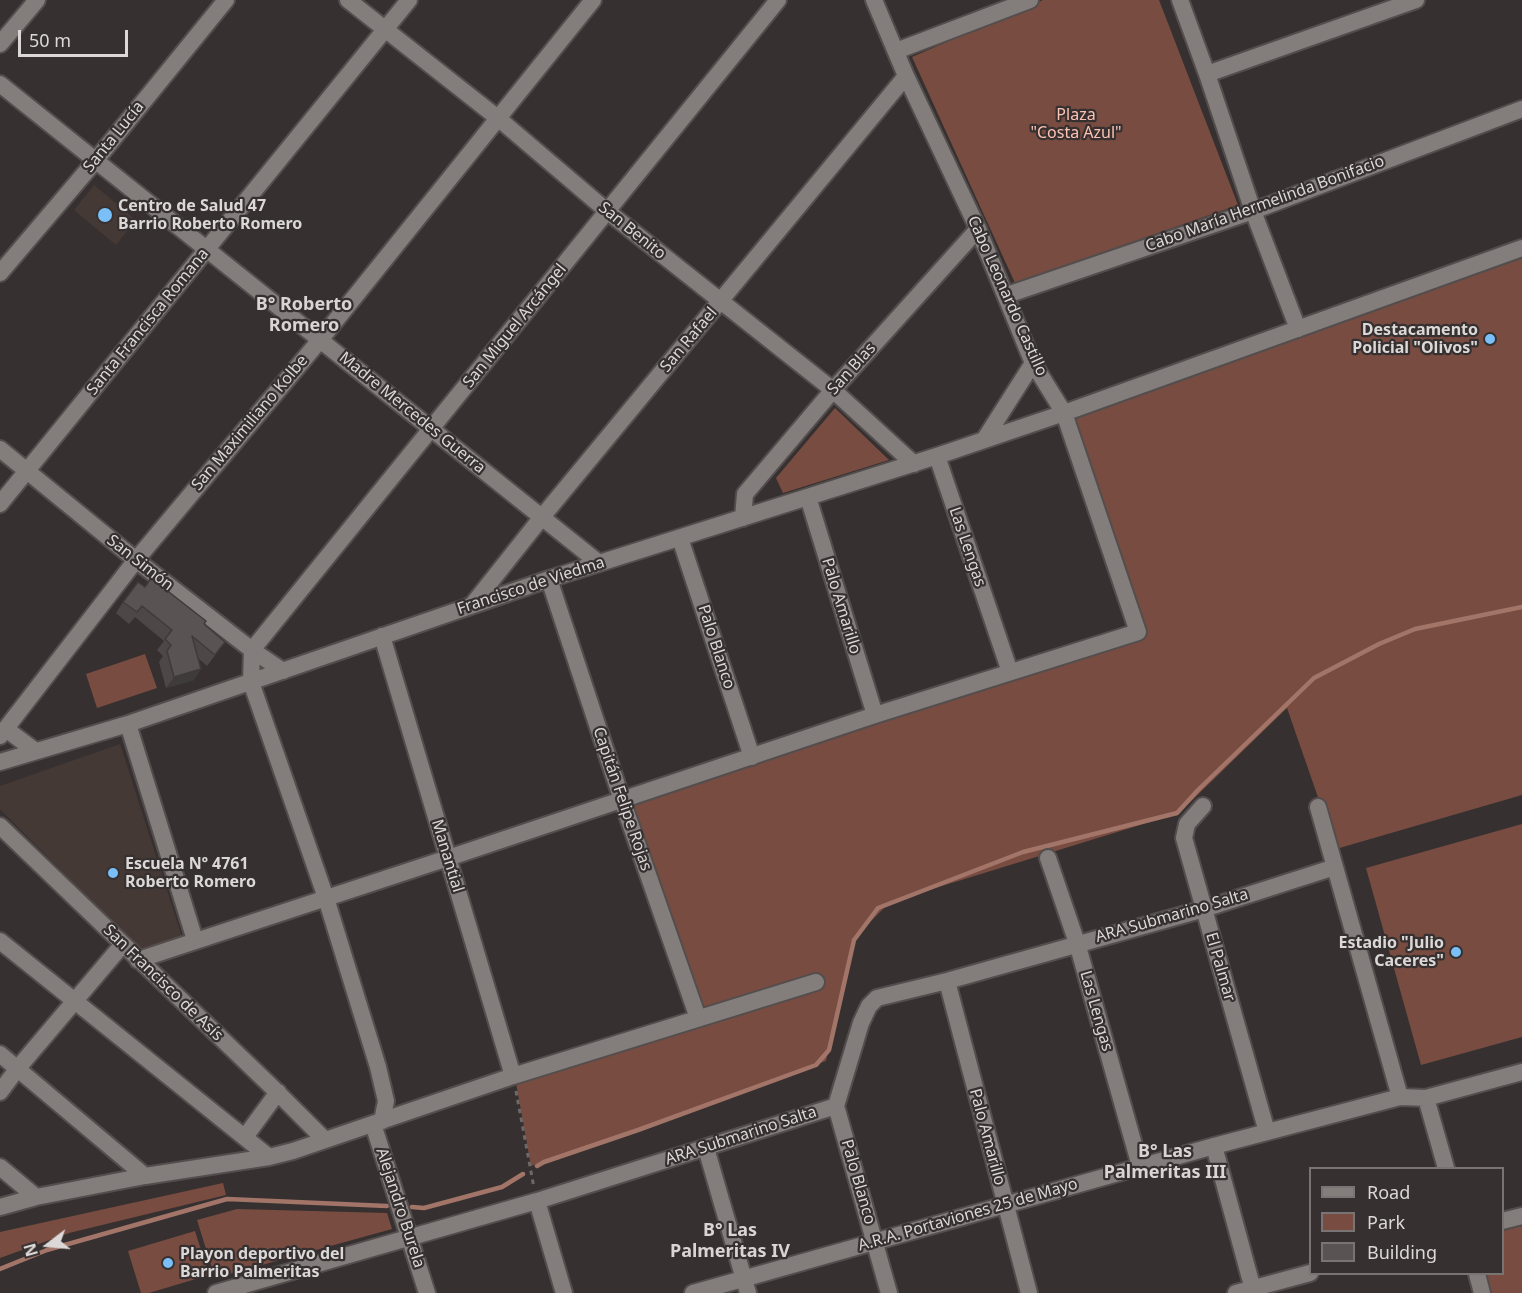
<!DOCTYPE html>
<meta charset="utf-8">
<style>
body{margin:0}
#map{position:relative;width:1522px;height:1293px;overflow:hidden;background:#363130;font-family:"Noto Sans",sans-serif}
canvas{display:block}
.legend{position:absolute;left:1309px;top:1167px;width:195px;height:108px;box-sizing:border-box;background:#363130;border:2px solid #787473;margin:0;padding:8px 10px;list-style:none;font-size:18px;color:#dbd8d7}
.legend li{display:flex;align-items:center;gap:12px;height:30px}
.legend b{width:30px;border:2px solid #787473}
.north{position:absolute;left:18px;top:1215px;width:60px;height:60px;-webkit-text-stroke:4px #363130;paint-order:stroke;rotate:254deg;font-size:16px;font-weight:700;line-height:24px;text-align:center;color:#dbd8d7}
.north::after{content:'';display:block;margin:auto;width:21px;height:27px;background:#dbd8d7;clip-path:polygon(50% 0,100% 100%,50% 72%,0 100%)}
.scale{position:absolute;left:18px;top:30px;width:110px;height:27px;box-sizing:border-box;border:3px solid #dbd8d7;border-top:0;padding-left:8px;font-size:18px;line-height:21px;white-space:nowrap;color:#dbd8d7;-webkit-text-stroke:4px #363130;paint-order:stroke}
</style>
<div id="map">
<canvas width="1522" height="1293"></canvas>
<ul class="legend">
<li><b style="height:8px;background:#837d7c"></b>Road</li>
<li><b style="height:16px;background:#784c41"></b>Park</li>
<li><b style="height:16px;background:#595453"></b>Building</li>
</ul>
<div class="north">N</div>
<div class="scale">50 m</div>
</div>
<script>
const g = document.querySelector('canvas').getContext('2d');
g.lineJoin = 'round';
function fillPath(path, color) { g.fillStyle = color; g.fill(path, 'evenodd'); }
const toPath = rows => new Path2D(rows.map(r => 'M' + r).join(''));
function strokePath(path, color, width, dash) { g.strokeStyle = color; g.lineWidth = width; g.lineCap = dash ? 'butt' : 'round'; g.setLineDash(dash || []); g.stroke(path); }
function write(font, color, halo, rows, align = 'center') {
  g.font = font + ' "Noto Sans",sans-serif'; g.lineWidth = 4.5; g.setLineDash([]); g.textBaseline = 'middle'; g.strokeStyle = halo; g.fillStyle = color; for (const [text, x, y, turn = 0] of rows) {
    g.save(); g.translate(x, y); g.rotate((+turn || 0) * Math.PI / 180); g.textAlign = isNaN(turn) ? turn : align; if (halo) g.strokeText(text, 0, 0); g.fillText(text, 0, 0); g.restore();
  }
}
const built = toPath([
 [94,185,136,220,116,245,74,210],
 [120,744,182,937,141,951,0,809,0,786]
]);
const green = toPath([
 [1043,0,1159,0,1238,205,1015,283,912,57],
 [1522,251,1522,795,1336,849,1287,708,1179,813,890,902,852,940,826,1061,531,1166,515,1077,699,1019,627,802,1139,633,1065,414],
 [835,408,889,460,783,493,776,478],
 [145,654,157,688,97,708,86,674],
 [1522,824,1522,1037,1421,1065,1366,868],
 [223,1183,226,1195,69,1233,0,1258,0,1232],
 [237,1209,387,1213,392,1229,215,1278,197,1220],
 [1522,1226,1522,1293,1485,1293,1480,1274,1502,1274,1503,1231],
 [195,1231,209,1275,149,1293,141,1293,128,1251]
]);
const stream = toPath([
 [537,1166,544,1162,638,1130,816,1065,829,1050,854,940,878,908,1023,852,1177,813,1198,790,1314,678,1379,644,1415,629,1522,607],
 [412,1207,424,1208,502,1187,523,1174],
 [0,1269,47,1250,227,1199,387,1206]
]);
const path = toPath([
 [516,1091,534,1188]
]);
const minor = toPath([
 [348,0,499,119,607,211,833,390,914,464],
 [1180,0,1207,74,1253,211,1298,329],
 [0,44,37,0],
 [896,51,1030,0],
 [1207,74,1416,0],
 [0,84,599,563],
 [0,273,96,160,226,0],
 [1007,295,1253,211,1522,109],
 [984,440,1033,363],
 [0,449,136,560,252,650,283,671],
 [937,456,1010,672],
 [808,497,875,715],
 [0,504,409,0],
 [743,518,745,494,833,390,978,229],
 [680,538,752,757],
 [549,579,622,800,698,1018],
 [473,604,542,517,906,76],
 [382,636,513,1076],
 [128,724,195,940],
 [6,729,34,750],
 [0,736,136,560,320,340,593,0],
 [0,762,128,724,549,579,937,456,1064,413,1522,248],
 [1203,806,1187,824,1184,838,1267,1132],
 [1318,807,1400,1097],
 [0,826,273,1088,325,1140],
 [1048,858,1077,943,1140,1166],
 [0,941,269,1157],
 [138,960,448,858,875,715,1138,632,1064,413,1033,363,978,229,906,76,874,0],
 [947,981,1029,1293],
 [0,1054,145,1176],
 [0,1092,18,1068,123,944],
 [1426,1098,1446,1168],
 [836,1106,889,1293],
 [382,1121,386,1101,378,1067,326,898,251,682,252,650,778,0],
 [373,1124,427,1293],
 [245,1137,278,1092],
 [1214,1146,1254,1293],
 [706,1148,748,1293],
 [0,1167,36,1197],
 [537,1201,564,1293],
 [0,1207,36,1197,145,1176,269,1157,293,1151,513,1076,816,982],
 [1502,1221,1522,1216],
 [1477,1274,1482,1293],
 [216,1293,537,1201,836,1106,861,1023,869,1006,877,998,947,981,1204,909,1335,867],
 [693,1293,1214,1146,1400,1097,1426,1098,1522,1072],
 [1236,1293,1310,1273]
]);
const wall = toPath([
 [145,587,204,624,225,642,207,666,199,659,194,680,166,688,159,662,163,656,157,650,164,641,135,617,129,624,116,613,123,602]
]);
const shadedWall = toPath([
 [201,669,194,680,166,688,174,677]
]);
const building = toPath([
 [151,578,206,621,204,624,225,642,215,655,192,636,201,669,174,677,167,651,171,645,165,639,172,630,142,606,137,612,123,602,138,582,145,587,151,578]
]);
const markers = [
 [105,215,8,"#7abff8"],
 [1490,339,6,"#7abff8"],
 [113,873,6,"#7abff8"],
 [1456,952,6,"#7abff8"],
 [168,1263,6,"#7abff8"]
];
const parkNames = [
 ["Plaza",1076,115],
 ["\"Costa Azul\"",1076,133]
];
const streetNames = [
 ["Santa Lucía",114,137,-51],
 ["Cabo María Hermelinda Bonifacio",1265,204,-20],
 ["San Benito",632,231,39],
 ["Cabo Leonardo Castillo",1007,296,66],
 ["Santa Francisca Romana",148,322,-51],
 ["San Miguel Arcángel",515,326,-51],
 ["San Rafael",689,340,-50],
 ["San Blas",852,369,-48],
 ["Madre Mercedes Guerra",412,413,39],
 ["San Maximiliano Kolbe",250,423,-50],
 ["Las Lengas",967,547,71],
 ["San Simón",140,563,38],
 ["Francisco de Viedma",531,586,-18],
 ["Palo Amarillo",841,606,73],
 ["Palo Blanco",716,647,72],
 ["Capitán Felipe Rojas",622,799,71],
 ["Manantial",447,856,73],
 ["ARA Submarino Salta",1172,916,-16],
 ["El Palmar",1220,967,74],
 ["San Francisco de Asís",163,983,44],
 ["Las Lengas",1096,1011,74],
 ["ARA Submarino Salta",741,1136,-18],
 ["Palo Amarillo",987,1137,75],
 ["Palo Blanco",858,1182,74],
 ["Alejandro Burela",400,1208,72],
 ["A.R.A. Portaviones 25 de Mayo",968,1215,-16]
];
const poiNames = [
 ["Centro de Salud 47",118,206],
 ["Barrio Roberto Romero",118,224],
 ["Destacamento",1478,330,"right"],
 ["Policial \"Olivos\"",1478,348,"right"],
 ["Escuela Nº 4761",125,864],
 ["Roberto Romero",125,882],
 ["Estadio \"Julio",1444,943,"right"],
 ["Caceres\"",1444,961,"right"],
 ["Playon deportivo del",180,1254],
 ["Barrio Palmeritas",180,1272]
];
const neighbourhoodNames = [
 ["B° Roberto",304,305],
 ["Romero",304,326],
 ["B° Las",1165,1152],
 ["Palmeritas III",1165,1173],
 ["B° Las",730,1231],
 ["Palmeritas IV",730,1252]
];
fillPath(built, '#453936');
fillPath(green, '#784c41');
strokePath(stream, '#a37569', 4.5);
strokePath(minor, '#534e4d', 20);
strokePath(path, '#6d6968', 3, [4.5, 4.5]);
strokePath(minor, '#837d7c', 16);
fillPath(wall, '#4d4847');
fillPath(shadedWall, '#3e3b3a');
fillPath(building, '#595453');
strokePath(building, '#3e3b3a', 1.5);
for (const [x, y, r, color] of markers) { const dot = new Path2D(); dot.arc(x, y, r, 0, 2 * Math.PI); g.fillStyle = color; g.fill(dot); strokePath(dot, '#363130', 2); }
write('16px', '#fec2b2', '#363130', parkNames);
write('16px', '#dbd8d7', '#363130', streetNames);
write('bold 16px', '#dbd8d7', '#363130', poiNames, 'left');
write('bold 18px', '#dad4d2', '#363130', neighbourhoodNames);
</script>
